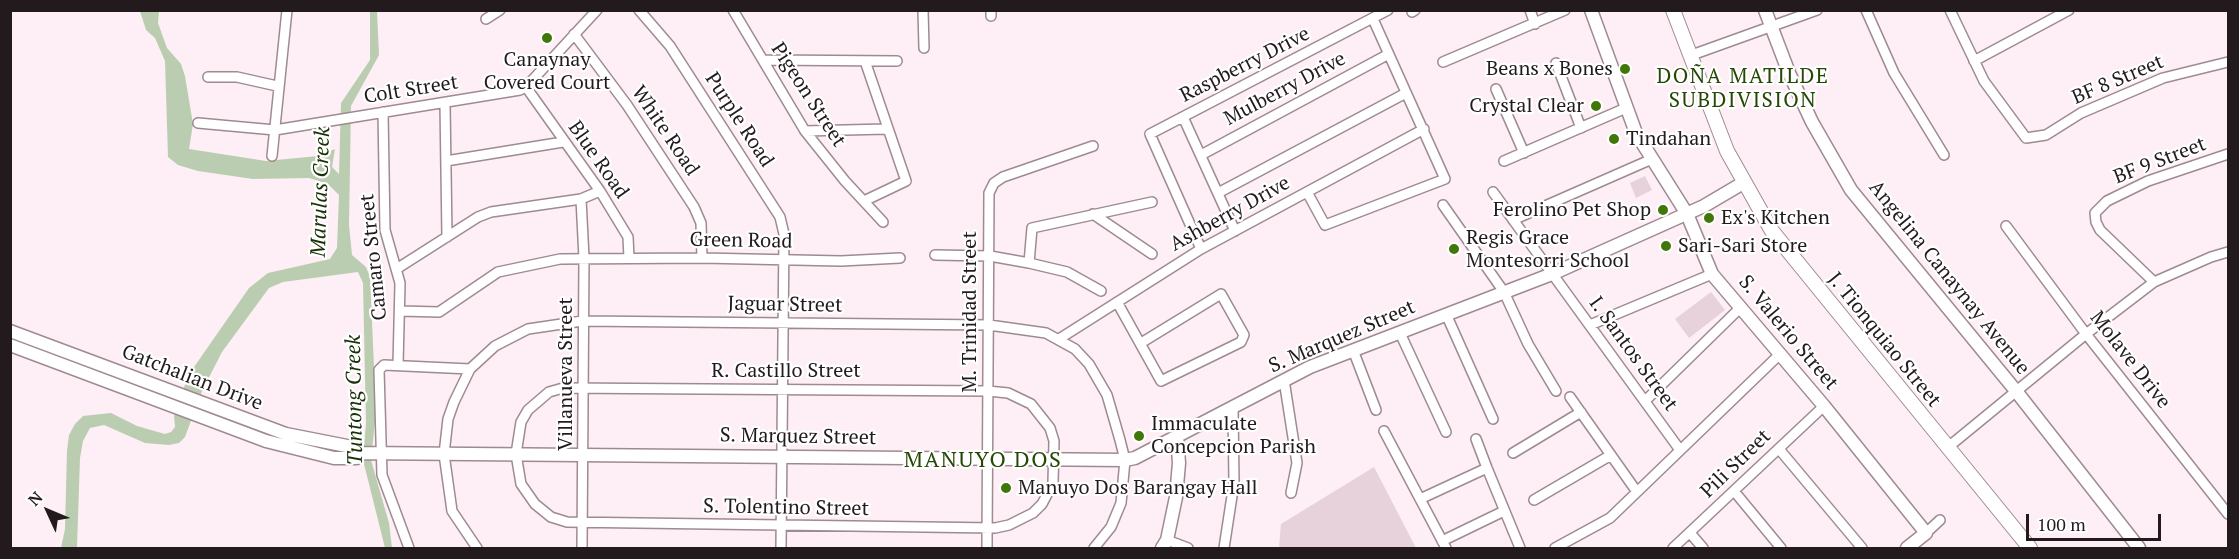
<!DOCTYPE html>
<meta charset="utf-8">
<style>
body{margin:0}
#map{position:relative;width:2239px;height:559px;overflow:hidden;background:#fdeff5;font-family:"PT Serif",serif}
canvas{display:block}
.frame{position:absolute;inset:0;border:12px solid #221a1d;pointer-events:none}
.north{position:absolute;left:18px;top:481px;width:60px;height:60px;-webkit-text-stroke:4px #fff;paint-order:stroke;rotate:314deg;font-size:16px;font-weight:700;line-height:24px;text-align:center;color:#221a1d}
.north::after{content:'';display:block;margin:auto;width:21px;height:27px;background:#221a1d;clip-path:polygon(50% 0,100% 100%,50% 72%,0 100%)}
.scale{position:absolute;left:2026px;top:514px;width:135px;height:27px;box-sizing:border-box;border:3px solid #221a1d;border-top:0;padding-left:8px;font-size:18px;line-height:21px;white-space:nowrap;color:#221a1d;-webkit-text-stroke:4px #fff;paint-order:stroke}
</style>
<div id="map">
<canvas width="2239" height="559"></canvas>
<div class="frame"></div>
<div class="north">N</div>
<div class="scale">100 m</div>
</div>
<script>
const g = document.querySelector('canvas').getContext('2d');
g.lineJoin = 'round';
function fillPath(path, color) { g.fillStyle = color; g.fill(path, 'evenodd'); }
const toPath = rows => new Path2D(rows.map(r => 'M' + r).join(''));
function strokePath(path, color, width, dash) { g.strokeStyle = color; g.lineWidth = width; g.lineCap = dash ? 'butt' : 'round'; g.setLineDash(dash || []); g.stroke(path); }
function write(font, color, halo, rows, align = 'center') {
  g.font = font + ' "PT Serif",serif'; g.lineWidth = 4.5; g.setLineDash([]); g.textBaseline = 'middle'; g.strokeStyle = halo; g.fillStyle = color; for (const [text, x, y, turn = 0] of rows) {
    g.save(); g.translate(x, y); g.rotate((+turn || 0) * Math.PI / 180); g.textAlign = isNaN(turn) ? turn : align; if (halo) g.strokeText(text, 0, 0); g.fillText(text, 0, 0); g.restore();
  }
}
const green = toPath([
 [1645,176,1652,190,1636,198,1630,183],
 [1711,292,1725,310,1689,338,1675,319],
 [1374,467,1416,548,1279,548,1281,524]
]);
const water = toPath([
 [140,11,159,11,158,23,167,48,181,64,185,76,193,124,189,149,266,161,318,156,335,149,332,167,339,174,341,103,370,60,370,11,377,11,379,55,351,106,349,225,352,255,366,267,370,277,376,411,371,460,389,523,392,548,385,548,363,460,366,423,363,283,358,272,283,282,269,288,222,352,202,391,185,437,179,443,169,445,145,443,104,425,90,428,83,441,80,458,77,547,61,548,65,529,67,451,69,435,75,424,83,416,111,413,137,426,165,434,171,432,175,427,174,416,183,389,194,367,249,288,268,273,330,259,337,248,339,195,328,184,309,178,253,179,198,171,178,165,168,157,165,61,155,38,146,30]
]);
const minor = toPath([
 [639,10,670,46,780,217,784,234,781,548],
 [733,10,805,131,845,181,883,222],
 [923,10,924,48],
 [991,10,991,16],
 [1530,10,1535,24],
 [1866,10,1894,73,1944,155],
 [1950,10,1984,81,2026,138,2046,135,2081,113,2163,78,2228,62],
 [1412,12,1415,10],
 [486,19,500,10],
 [574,34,627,105,694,207,701,223,702,258],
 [1689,56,1817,10],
 [764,60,897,61],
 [1974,61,2069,10],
 [1443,62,1565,10],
 [1556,63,1581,128],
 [208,77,237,77,277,86],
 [526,87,600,191,628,237,629,258],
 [1496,89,1524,153],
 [445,104,447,237],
 [383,112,385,230,400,283,398,365],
 [1183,117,1235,231],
 [198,123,275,130,520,90,526,87,597,10],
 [805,131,886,129],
 [1201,155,1387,55],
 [272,156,287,10],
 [446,161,563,142],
 [1504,161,1626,108],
 [1307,192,1325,225,1445,179,1373,19],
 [1493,192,1680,450],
 [1218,193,1406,93],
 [581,199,584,258,582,548],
 [864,201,906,181,865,61],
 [1443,205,1504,292,1528,344,1556,391],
 [1093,214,1152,254],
 [1513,220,1652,159],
 [2006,226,2086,334,2228,514],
 [1201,249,1150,134,1388,10],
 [935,255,990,256,1029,263,1067,272,1101,291],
 [1029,263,1032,228,1152,202],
 [398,268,478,217,491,212,581,199,600,191],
 [2154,282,2100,230,2096,222,2095,213,2107,201,2148,181,2228,154],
 [1117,302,1161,381,1241,342,1244,335,1221,294,1141,343],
 [401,311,439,312,498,272,560,259,702,258,841,261,900,258],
 [1446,314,1493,419],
 [1590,325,1712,274],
 [1400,333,1446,432],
 [1059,339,1201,249,1424,129],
 [1353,350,1376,410],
 [1284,380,1297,463,1291,493],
 [563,388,988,391,1008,393,1031,404,1050,428,1054,441,1053,483,1042,504,1033,513,1009,525,995,528,567,522,551,517,535,504,521,484,516,454,521,422,528,410,549,392,563,388],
 [1570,397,1637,492],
 [1645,401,1740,308],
 [1384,431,1446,548],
 [1947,448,2086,334,2154,282,2211,257,2228,252],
 [1779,449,1862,548],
 [1513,453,1581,412],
 [1487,468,1520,548],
 [1734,491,1781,548],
 [1420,499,1487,468,1476,439],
 [1534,500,1611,455],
 [1690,533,1703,548],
 [1926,533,1940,520],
 [1167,540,1188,548],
 [1442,541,1504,511],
 [409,548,382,475,379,370,384,365,470,369],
 [477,548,452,511,444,454,448,419,454,402,470,369,495,346,528,329,582,321,989,325,1046,333,1075,349,1089,364,1107,395,1120,440,1125,460,1121,503,1111,527,1094,548],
 [987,548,989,193,994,183,1003,177,1093,146],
 [1224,548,1234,483,1233,407],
 [1555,548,1610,518,1779,355],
 [1673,548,1824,406]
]);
const tertiary = toPath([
 [1591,10,1636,133,1687,214,1712,274,1824,406,1926,533,1907,548],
 [1765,10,1789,73,1812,122,1851,190,2016,391,2139,548],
 [10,331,286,434,357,448,361,453,1125,460,1135,458,1310,367,1552,274,1704,206,1743,183],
 [10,345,266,441,334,458,357,458,361,453],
 [1162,548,1167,540,1176,497,1179,463,1177,436]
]);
const secondary = toPath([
 [1673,10,1727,151,1772,231,2030,548]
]);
const markers = [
 [547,38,6,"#407709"],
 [1625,69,6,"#407709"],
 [1596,106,6,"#407709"],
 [1614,139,6,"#407709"],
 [1663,210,6,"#407709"],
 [1709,218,6,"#407709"],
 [1666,246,6,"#407709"],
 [1454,249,6,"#407709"],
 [1139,436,6,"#407709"],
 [1006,488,6,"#407709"]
];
const poiNames = [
 ["Canaynay",547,60,"center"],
 ["Covered Court",547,83,"center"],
 ["Beans x Bones",1613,69,"right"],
 ["Crystal Clear",1584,106,"right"],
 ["Tindahan",1626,139],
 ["Ferolino Pet Shop",1651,210,"right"],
 ["Ex's Kitchen",1721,218],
 ["Regis Grace",1466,238],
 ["Montesorri School",1466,261],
 ["Sari-Sari Store",1678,246],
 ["Immaculate",1151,424],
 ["Concepcion Parish",1151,447],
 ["Manuyo Dos Barangay Hall",1018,488]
];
const streetNames = [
 ["Raspberry Drive",1245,65,-27],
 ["BF 8 Street",2118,80,-23],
 ["Mulberry Drive",1285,89,-28],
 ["Colt Street",411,90,-9],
 ["Pigeon Street",808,95,57],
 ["Purple Road",739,120,57],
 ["White Road",665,131,56],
 ["Blue Road",598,160,55],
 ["BF 9 Street",2160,161,-21],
 ["Ashberry Drive",1230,214,-29],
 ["Green Road",741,241,1],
 ["Camaro Street",374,257,-96],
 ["Angelina Canaynay Avenue",1949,278,51],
 ["Jaguar Street",785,305,1],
 ["M. Trinidad Street",970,312,-90],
 ["S. Valerio Street",1788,333,50],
 ["S. Marquez Street",1342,337,-23],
 ["J. Tionquiao Street",1884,340,51],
 ["I. Santos Street",1633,354,54],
 ["Molave Drive",2130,360,52],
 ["R. Castillo Street",786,371],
 ["Villanueva Street",566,374,-90],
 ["Gatchalian Drive",192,378,21],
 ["S. Marquez Street",798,437,1],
 ["Pili Street",1736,464,-44],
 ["S. Tolentino Street",786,508,1]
];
const neighbourhoodNames = [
 ["DOÑA MATILDE",1743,77],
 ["SUBDIVISION",1743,101]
];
const waterNames = [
 ["Marulas Creek",321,192,-88],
 ["Tuntong Creek",355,400,-91]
];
const quarterNames = [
 ["MANUYO DOS",983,461]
];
fillPath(green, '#e7d1da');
fillPath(water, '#bbcdb1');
strokePath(minor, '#9f8a92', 12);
strokePath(tertiary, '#9f8a92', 15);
strokePath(secondary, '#9f8a92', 16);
strokePath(minor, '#fff', 9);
strokePath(tertiary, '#fff', 12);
strokePath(secondary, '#fff', 14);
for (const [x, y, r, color] of markers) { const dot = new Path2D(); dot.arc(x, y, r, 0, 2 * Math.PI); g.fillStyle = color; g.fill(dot); strokePath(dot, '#fff', 2); }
write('20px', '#221a1d', '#fff', poiNames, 'left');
write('20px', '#221a1d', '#fff', streetNames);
g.letterSpacing = '1.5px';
write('21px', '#254805', '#fff', neighbourhoodNames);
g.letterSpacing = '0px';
write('italic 21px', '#183005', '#fff', waterNames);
g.letterSpacing = '1.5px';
write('22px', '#254805', '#fff', quarterNames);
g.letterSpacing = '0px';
</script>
